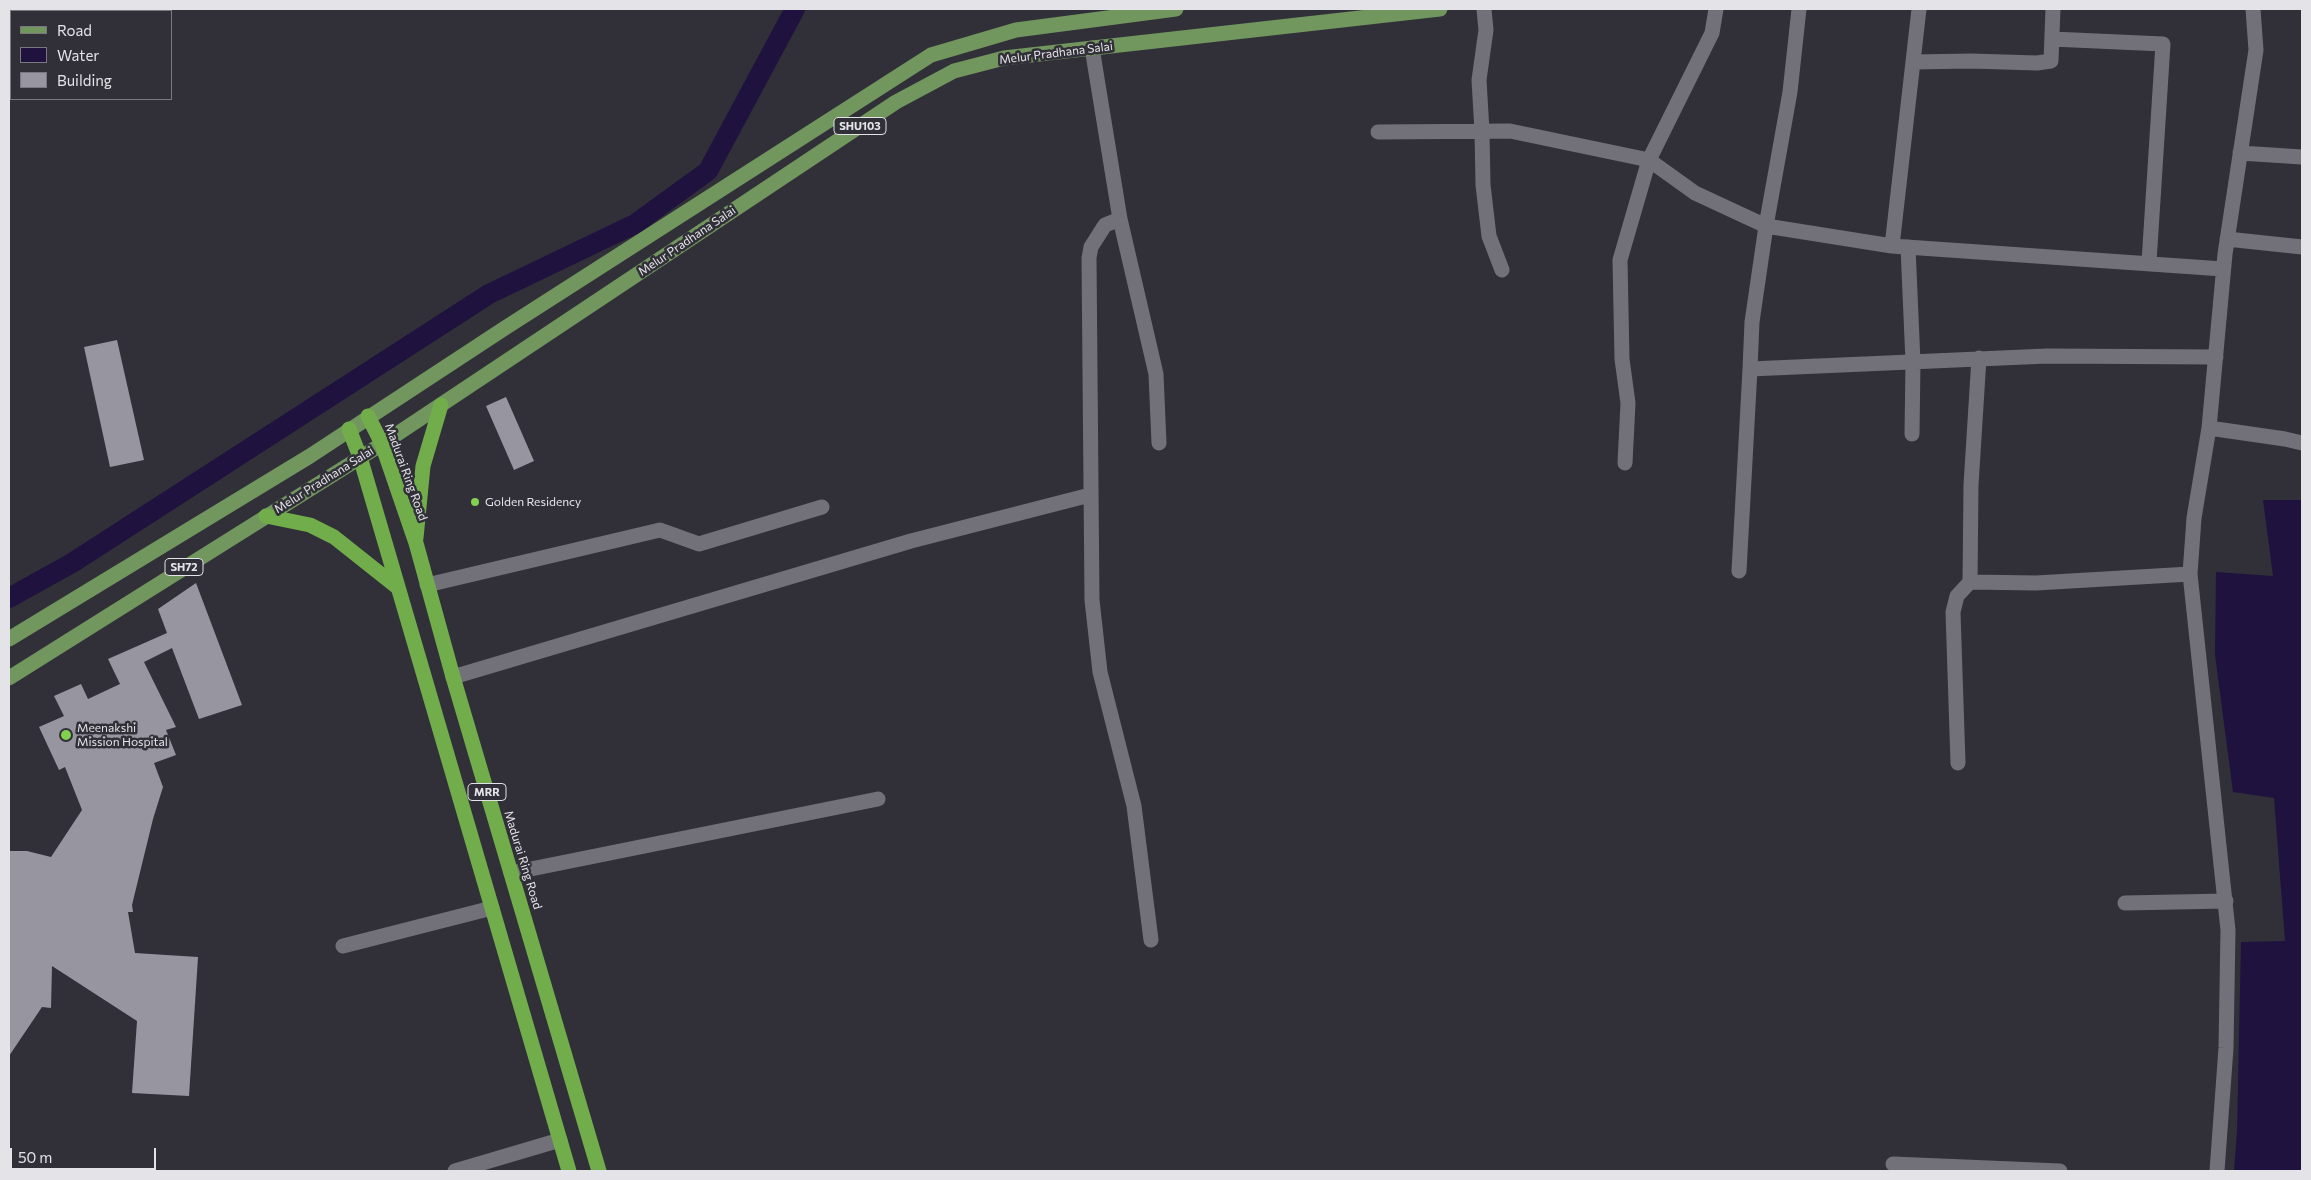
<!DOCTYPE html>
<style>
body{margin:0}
#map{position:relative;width:2311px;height:1180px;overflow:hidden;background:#313038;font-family:Commissioner,sans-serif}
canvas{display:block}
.frame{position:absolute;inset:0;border:10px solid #e4e3e8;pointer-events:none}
.legend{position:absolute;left:10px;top:10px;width:162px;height:90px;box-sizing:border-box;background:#313038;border:1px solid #79787e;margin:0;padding:6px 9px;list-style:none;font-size:15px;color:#e4e3e8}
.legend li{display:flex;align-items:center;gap:10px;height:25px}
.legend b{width:25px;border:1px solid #79787e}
.scale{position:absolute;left:10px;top:1148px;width:146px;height:22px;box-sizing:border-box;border:2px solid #e4e3e8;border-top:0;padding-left:6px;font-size:15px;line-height:18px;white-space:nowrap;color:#e4e3e8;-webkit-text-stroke:4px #313038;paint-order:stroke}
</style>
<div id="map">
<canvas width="2311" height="1180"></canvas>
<div class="frame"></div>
<ul class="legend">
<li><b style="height:6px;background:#71965e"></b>Road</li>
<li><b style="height:14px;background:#1f123f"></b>Water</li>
<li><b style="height:14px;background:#9796a0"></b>Building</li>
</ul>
<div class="scale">50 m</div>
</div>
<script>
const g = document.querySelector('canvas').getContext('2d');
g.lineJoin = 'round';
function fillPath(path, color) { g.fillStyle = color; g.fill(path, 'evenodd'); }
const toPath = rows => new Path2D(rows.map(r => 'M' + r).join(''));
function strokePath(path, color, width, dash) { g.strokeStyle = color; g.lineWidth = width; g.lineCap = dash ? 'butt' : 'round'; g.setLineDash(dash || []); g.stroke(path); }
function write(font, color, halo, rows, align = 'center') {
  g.font = font + ' Commissioner,sans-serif'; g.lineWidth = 5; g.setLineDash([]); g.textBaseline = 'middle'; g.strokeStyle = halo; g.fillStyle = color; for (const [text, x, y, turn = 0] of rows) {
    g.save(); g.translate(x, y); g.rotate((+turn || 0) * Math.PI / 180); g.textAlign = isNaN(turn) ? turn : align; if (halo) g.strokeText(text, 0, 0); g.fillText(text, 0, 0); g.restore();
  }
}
const water = toPath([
 [2263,500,2302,500,2302,1171,2234,1171,2237,1131,2241,942,2285,941,2274,798,2233,792,2215,655,2216,572,2273,576]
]);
const canal = toPath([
 [9,598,72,563,489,294,635,224,708,171,795,9]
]);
const building = toPath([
 [117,340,144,460,110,467,84,347],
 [506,397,534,461,514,470,486,406],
 [196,583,242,705,199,719,172,648,144,662,176,727,166,730,176,755,154,763,163,787,153,819,132,905,133,912,128,912,135,953,198,957,189,1096,132,1093,137,1021,52,966,51,1008,42,1007,9,1056,9,851,27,851,51,857,82,810,65,767,59,770,39,727,64,716,54,696,81,684,88,699,120,684,108,659,167,633,158,609]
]);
const minor = toPath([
 [1484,9,1486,30,1479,80,1482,131,1483,185,1489,236,1502,270],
 [79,11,80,9],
 [2052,39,2163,44,2149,262],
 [9,43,11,44],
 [1092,48,1120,219,1105,225,1091,247,1089,258,1092,600,1100,672,1134,806,1151,940],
 [1914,62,1971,61,2037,63,2051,61,2053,9],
 [1378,132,1510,131,1649,160,1712,33,1716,9],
 [2240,153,2302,157],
 [1120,219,1156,374,1159,443],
 [2227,239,2302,247],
 [1892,246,1919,9],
 [1908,247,1913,362,1912,434],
 [1750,369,1752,322,1766,226,1790,92,1799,9],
 [2209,428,2285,439,2302,443],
 [1625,463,1628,403,1622,359,1620,260,1649,160,1695,193,1766,226,1892,246,2223,269],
 [1739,571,1750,369,2047,356,2216,357],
 [1970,582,1971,485,1979,358],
 [427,585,660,530,699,544,822,507],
 [453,677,911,541,1090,495],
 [1958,763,1953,612,1957,596,1970,582,2036,583,2190,574],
 [511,873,878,799],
 [2125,903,2226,901],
 [343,946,492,908],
 [1893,1164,2060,1171],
 [455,1171,560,1140],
 [2217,1171,2226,1048,2228,930,2190,574,2194,518,2209,428,2225,254,2256,50,2253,9]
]);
const major = toPath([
 [9,639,310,456,505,328,931,55,1016,30,1176,9],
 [9,678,382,444,896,102,954,71,1004,58,1440,9]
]);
const highway = toPath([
 [368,416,382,444,416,543,453,677,599,1171],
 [349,429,360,457,569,1171],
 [266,516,310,525,334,537,397,587],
 [416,538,423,466,441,405]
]);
const markers = [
 [475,502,5,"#82d04f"],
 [66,735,6,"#82d04f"]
];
const shields = [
 [860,126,52],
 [184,567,38],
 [487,792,38]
];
const shieldNames = [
 ["SHU103",860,126],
 ["SH72",184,567],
 ["MRR",487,792]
];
const streetNames = [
 ["Melur Pradhana Salai",1056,53,-7],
 ["Melur Pradhana Salai",687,241,-34],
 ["Madurai Ring Road",406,472,70],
 ["Melur Pradhana Salai",324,480,-32],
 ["Madurai Ring Road",523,860,73]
];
const poiNames = [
 ["Golden Residency",485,502],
 ["Meenakshi",77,728],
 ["Mission Hospital",77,742]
];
fillPath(water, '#1f123f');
strokePath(canal, '#1f123f', 20);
fillPath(building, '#9796a0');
strokePath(minor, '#72717a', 15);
strokePath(major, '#71965e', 15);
strokePath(highway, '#71ae4b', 15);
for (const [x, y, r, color] of markers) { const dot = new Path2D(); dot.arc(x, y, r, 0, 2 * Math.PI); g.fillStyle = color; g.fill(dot); strokePath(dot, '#313038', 2); }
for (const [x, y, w] of shields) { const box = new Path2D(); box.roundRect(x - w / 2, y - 8.5, w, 17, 4); g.fillStyle = '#313038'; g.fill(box); strokePath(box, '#e4e3e8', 1); }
write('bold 11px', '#e4e3e8', null, shieldNames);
write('12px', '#e4e3e8', '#313038', streetNames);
write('12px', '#e4e3e8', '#313038', poiNames, 'left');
</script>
